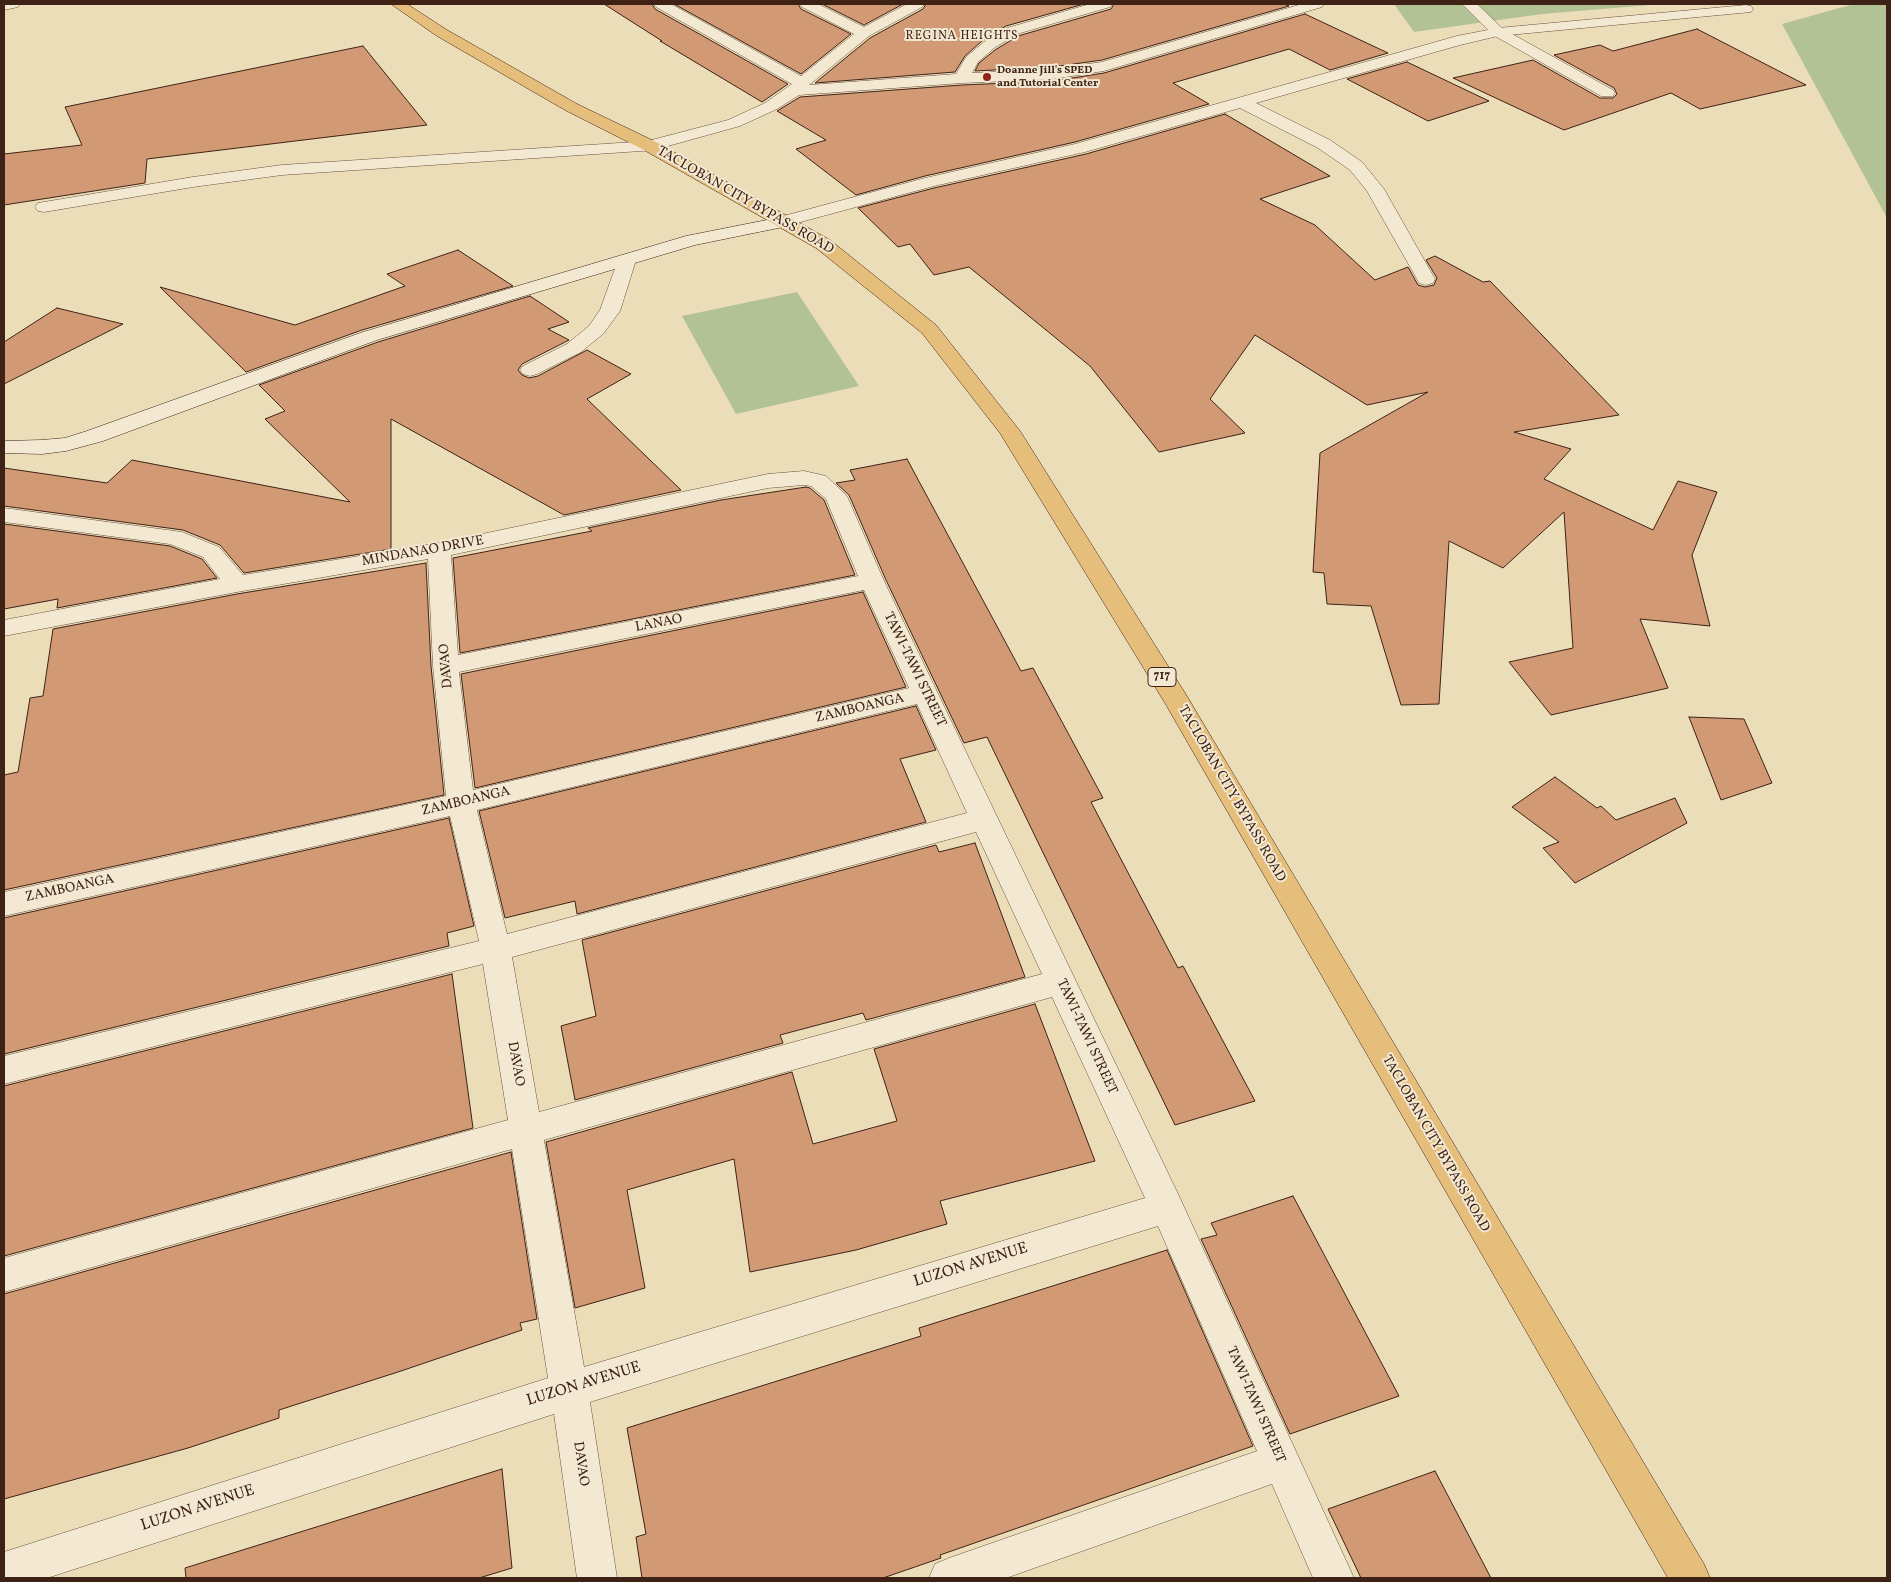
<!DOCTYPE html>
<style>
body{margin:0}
#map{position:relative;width:1891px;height:1582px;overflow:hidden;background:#ecddb9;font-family:Vollkorn,serif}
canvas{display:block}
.frame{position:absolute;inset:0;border:5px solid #3e2216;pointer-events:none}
</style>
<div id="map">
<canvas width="1891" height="1582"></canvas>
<div class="frame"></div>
</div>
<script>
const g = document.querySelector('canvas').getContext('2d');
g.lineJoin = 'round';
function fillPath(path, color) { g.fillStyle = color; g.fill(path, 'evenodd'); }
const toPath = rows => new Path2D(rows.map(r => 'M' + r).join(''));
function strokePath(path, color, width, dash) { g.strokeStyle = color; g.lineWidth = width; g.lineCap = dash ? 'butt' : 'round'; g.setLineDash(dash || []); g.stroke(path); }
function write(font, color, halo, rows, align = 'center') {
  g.font = font + ' Vollkorn,serif'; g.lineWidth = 4; g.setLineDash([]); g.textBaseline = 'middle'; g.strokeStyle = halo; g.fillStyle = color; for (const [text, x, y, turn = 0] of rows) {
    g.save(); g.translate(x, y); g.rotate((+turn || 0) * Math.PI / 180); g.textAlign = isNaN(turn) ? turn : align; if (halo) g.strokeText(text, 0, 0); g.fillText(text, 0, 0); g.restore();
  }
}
const green = toPath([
 [1394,4,1662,4,1542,14,1414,32],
 [1854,4,1887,4,1887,218,1782,24],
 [797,292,859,386,736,414,682,316]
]);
const building = toPath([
 [604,4,652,4,655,9,788,84,762,102,660,41,662,41,604,4],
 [674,4,798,4,801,9,851,34,801,74,674,4],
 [822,4,903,4,864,25,822,4],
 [926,4,1084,4,1006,26,983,40,965,56,955,72,815,83,870,38,923,9,926,4],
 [1114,4,1284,4,1289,6,1102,60,1053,67,975,71,979,63,995,50,1018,36,1111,9,1114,4],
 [1305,14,1388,53,1330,70,1289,49,1173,83,1209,104,1075,142,925,176,856,195,796,149,826,140,777,111,800,97,962,85,1053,81,1104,73,1305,14],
 [1697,29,1806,85,1700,109,1671,93,1564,130,1453,78,1533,60,1600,98,1613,98,1617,94,1614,88,1554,55,1600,45,1613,51,1697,29],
 [363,46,427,125,147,159,145,183,4,205,4,154,82,145,65,107,363,46],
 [1407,62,1489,101,1428,121,1347,79,1407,62],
 [1225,114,1330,176,1260,199,1315,225,1375,280,1408,267,1418,285,1425,287,1434,285,1437,278,1426,260,1435,256,1483,282,1490,281,1619,415,1514,432,1571,449,1544,479,1653,530,1678,481,1717,492,1692,555,1710,626,1640,619,1668,688,1551,715,1509,662,1573,648,1564,512,1503,568,1449,541,1439,704,1401,705,1371,606,1327,604,1324,573,1313,572,1320,453,1428,392,1367,405,1255,335,1210,399,1245,433,1159,452,1090,366,969,267,934,275,910,244,898,247,858,208,934,188,1086,154,1225,114],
 [458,250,513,286,362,330,246,372,160,287,295,325,405,286,387,274,458,250],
 [530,296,569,322,548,329,569,340,522,364,518,370,522,375,529,378,538,376,587,350,631,374,587,399,681,490,564,515,391,419,391,549,244,573,220,545,183,530,4,506,4,468,107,483,132,460,350,502,265,419,285,411,259,385,378,342,530,296],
 [57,308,123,324,4,384,4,342,57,308],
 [907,459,1021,671,1033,668,1103,798,1091,802,1178,968,1183,966,1255,1101,1175,1125,987,737,964,743,886,580,849,495,836,483,855,480,850,470,907,459],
 [806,487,810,488,824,500,855,575,460,653,453,558,592,531,588,528,721,500,806,487],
 [4,524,170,546,202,559,217,578,57,608,58,599,4,609,4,524],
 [426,563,431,666,444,795,4,890,4,775,18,772,30,698,43,696,53,629,237,594,426,563],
 [863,592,906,687,475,788,461,674,863,592],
 [916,706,936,750,900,759,926,822,577,914,575,901,505,918,479,811,916,706],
 [1689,717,1744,719,1772,783,1721,800,1689,717],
 [1555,777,1597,808,1601,806,1616,820,1675,798,1687,823,1575,883,1543,848,1559,842,1512,807,1555,777],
 [449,818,474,926,447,933,449,946,4,1054,4,918,449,818],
 [975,843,1025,977,866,1020,863,1013,780,1035,783,1043,575,1100,561,1026,596,1016,582,940,936,845,939,852,975,843],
 [452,974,473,1128,4,1256,4,1086,452,974],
 [1035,1004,1095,1161,940,1201,947,1224,856,1250,750,1272,734,1159,627,1190,645,1288,575,1308,546,1142,792,1072,813,1144,897,1121,874,1049,1035,1004],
 [511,1152,537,1319,520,1323,522,1330,398,1372,279,1410,279,1418,188,1448,4,1499,4,1294,511,1152],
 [1293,1196,1399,1396,1290,1434,1201,1239,1217,1235,1211,1223,1293,1196],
 [1167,1250,1253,1446,940,1555,941,1558,883,1578,642,1578,636,1537,646,1534,627,1428,921,1336,919,1328,1167,1250],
 [502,1469,512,1568,479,1578,186,1578,185,1568,502,1469],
 [1435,1471,1491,1578,1361,1578,1328,1509,1435,1471]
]);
const lane = toPath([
 [4,4,20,4,18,7,4,10,4,4],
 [1462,4,1477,4,1503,29,1613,90,1615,93,1613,96,1601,96,1493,35,1462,4],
 [650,141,656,142,658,146,656,150,282,175,193,187,44,212,38,211,35,207,38,203,44,202,193,177,282,165,650,141],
 [627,254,634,256,636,260,620,311,603,334,581,352,537,374,530,376,523,374,520,370,523,366,567,344,589,326,600,310,618,260,620,256,627,254]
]);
const street = toPath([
 [654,4,671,4,801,76,854,34,802,7,800,4,818,4,864,27,907,4,924,4,922,7,869,36,809,85,956,74,966,57,984,42,1007,28,1090,4,1112,4,1110,7,1017,34,994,48,978,62,972,73,1053,69,1102,62,1302,4,1324,4,1322,7,1104,71,1053,79,962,83,799,95,777,109,740,126,650,151,644,150,642,146,644,142,728,120,765,103,792,84,656,7,654,4],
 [1746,5,1751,6,1753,9,1751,12,1498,36,1460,45,1256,103,1330,140,1362,162,1384,189,1435,279,1433,283,1426,285,1419,283,1417,279,1367,191,1350,170,1318,148,1240,108,1085,152,934,186,782,227,776,226,773,222,776,218,925,178,1075,144,1457,36,1498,28,1746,5],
 [804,471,826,476,847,496,884,581,1179,1196,1354,1578,1313,1578,1272,1484,1006,1578,929,1578,935,1564,949,1558,1257,1451,1158,1226,590,1402,617,1578,577,1578,554,1414,47,1578,4,1578,4,1552,548,1378,512,1149,4,1292,4,1258,508,1120,483,964,4,1084,4,1056,479,941,450,816,4,916,4,892,446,796,433,666,428,559,237,592,4,636,4,620,220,579,203,557,170,544,4,522,4,508,182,532,219,547,243,575,439,543,768,474,804,471],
 [804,485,811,486,826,499,858,576,458,655,451,555,768,488,804,485],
 [864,590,909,688,473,790,459,672,864,590],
 [917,704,967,813,507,934,477,810,917,704],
 [976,832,1042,974,539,1112,512,957,976,832],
 [1052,997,1145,1198,584,1367,544,1140,1052,997]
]);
const secondary = toPath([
 [782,217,788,218,791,222,788,226,695,245,377,340,103,441,66,451,42,454,4,453,4,441,42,440,65,438,87,431,363,332,686,236,782,217]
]);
const highway = toPath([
 [391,4,407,4,447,30,577,104,656,142,830,240,936,325,1020,431,1185,693,1704,1564,1710,1578,1668,1578,1165,703,1000,433,922,333,816,248,644,150,565,110,437,36,391,4]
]);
const markers = [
 [987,77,5,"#8f2418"]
];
const farPoinames = [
 ["Doanne Jill's SPED",997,71],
 ["and Tutorial Center",997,84]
];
const farNeighbourhoodnames = [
 ["REGINA HEIGHTS",962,37]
];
const shields = [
 [1162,677,28]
];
const shieldNames = [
 ["717",1162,677]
];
const streetNames = [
 ["TACLOBAN CITY BYPASS ROAD",745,201,30],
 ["MINDANAO DRIVE",423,552,-10],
 ["LANAO",659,624,-11],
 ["DAVAO",447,666,-95],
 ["TAWI-TAWI STREET",914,670,64],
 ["ZAMBOANGA",860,709,-13],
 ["TACLOBAN CITY BYPASS ROAD",1231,794,60],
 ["ZAMBOANGA",466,802,-13],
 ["ZAMBOANGA",70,889,-12],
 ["TAWI-TAWI STREET",1086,1037,65],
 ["DAVAO",515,1064,80],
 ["TACLOBAN CITY BYPASS ROAD",1435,1144,60],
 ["TAWI-TAWI STREET",1255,1405,66],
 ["DAVAO",580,1464,82]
];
const nearStreetnames = [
 ["LUZON AVENUE",971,1266,-17],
 ["LUZON AVENUE",584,1385,-17],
 ["LUZON AVENUE",198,1509,-18]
];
fillPath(green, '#b2c294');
fillPath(building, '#d19a74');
strokePath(building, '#3e2216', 1);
strokePath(lane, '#6a513f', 1);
strokePath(street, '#6a513f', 1);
strokePath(secondary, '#3e2216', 1);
strokePath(highway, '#3e2216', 1);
fillPath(lane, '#f3e9d2');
fillPath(street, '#f3e9d2');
fillPath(secondary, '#f3e9d2');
fillPath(highway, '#e6be7c');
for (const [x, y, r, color] of markers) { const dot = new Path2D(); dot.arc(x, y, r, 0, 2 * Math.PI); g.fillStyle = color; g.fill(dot); strokePath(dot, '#f3e9d2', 2); }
write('bold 11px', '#3e2216', '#f3e9d2', farPoinames, 'left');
g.letterSpacing = '1px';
write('12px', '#3e2216', '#f3e9d2', farNeighbourhoodnames);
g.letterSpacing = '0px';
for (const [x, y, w] of shields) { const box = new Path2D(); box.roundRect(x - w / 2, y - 9.5, w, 19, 4); g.fillStyle = '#f3e9d2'; g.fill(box); strokePath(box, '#3e2216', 1); }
write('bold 12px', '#3e2216', null, shieldNames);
write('14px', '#3e2216', '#f3e9d2', streetNames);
write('16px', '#3e2216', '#f3e9d2', nearStreetnames);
</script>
